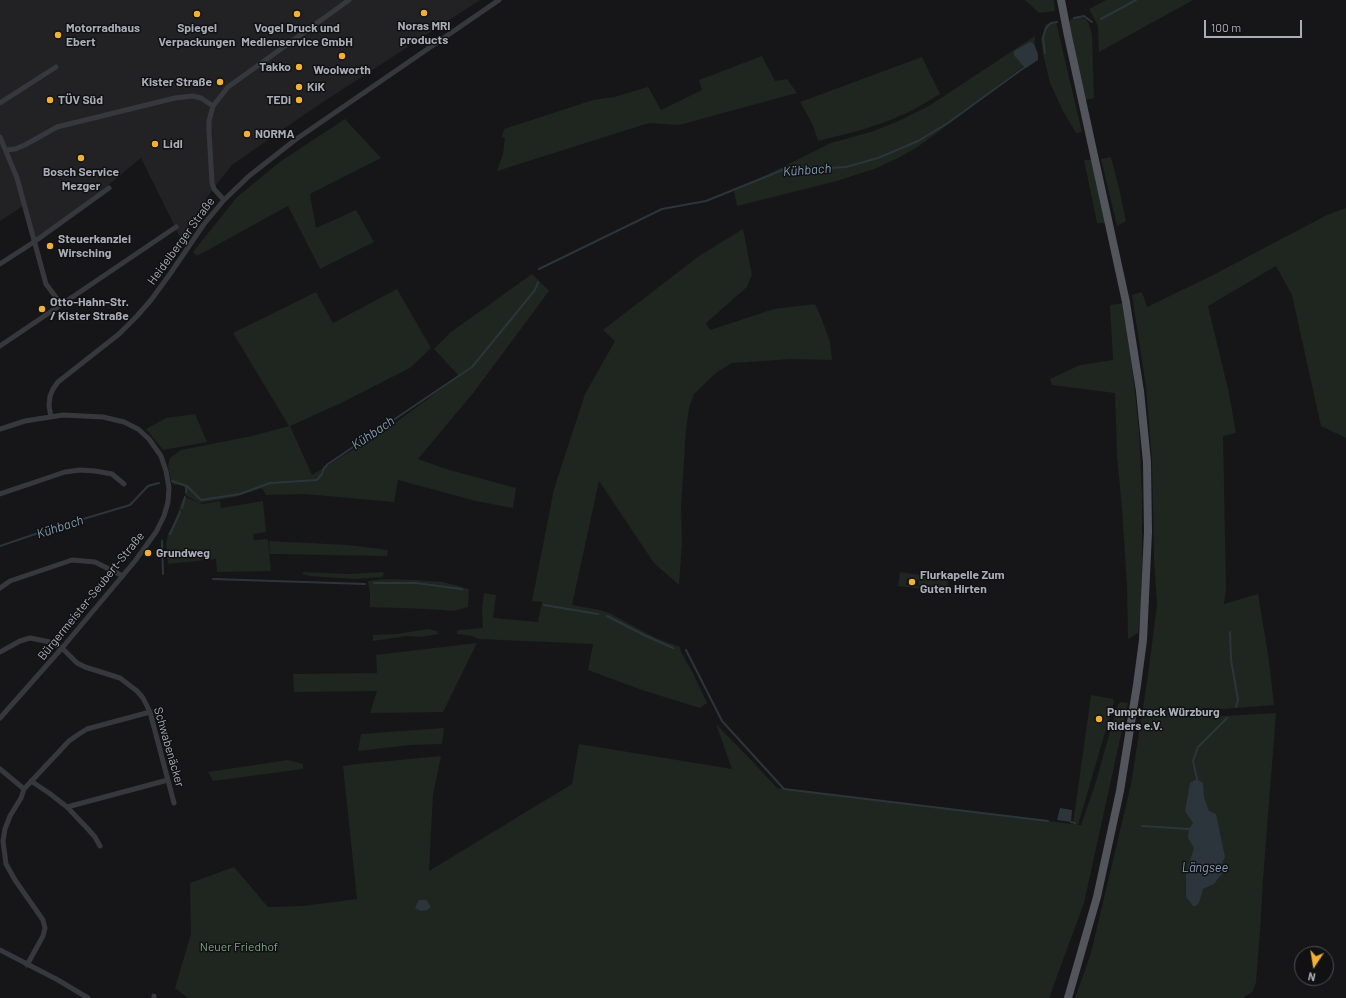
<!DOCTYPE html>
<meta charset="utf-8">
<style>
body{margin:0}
#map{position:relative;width:1346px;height:998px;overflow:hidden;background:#161618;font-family:Barlow,sans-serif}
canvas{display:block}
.north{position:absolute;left:1294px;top:946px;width:40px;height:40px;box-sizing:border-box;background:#111113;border:1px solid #4d4f55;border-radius:50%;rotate:192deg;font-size:11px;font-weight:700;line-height:16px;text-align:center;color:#a8adb8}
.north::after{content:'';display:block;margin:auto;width:14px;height:18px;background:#f2b134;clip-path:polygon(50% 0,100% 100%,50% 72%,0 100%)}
.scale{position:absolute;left:1204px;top:20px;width:98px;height:18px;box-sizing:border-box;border:2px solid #a8adb8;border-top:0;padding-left:5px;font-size:12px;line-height:14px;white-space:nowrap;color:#a8adb8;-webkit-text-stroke:3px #111113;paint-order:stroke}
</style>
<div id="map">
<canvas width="1346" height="998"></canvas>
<div class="north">N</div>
<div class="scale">100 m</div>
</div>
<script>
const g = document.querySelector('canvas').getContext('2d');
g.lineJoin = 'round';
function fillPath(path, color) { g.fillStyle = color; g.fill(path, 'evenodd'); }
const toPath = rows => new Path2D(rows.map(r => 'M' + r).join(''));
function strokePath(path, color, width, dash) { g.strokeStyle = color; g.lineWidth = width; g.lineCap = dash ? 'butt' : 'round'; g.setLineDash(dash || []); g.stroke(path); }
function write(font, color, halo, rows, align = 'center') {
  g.font = font + ' Barlow,sans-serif'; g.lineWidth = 3; g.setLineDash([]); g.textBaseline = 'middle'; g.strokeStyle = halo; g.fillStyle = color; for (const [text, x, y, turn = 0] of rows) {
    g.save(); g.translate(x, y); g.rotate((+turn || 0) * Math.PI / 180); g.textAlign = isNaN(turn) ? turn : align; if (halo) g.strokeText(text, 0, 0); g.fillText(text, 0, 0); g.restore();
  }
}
const built = toPath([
 [0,0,480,0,314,108,232,165,212,190,181,239,141,158,88,202,36,239,23,206,0,221]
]);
const green = toPath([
 [1025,0,1054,0,1055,11,1039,13],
 [1106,0,1193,0,1099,52,1098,26,1089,9],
 [1079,17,1086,19,1089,24,1092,35,1094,98,1085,100,1069,23,1071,19],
 [1056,22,1082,132,1076,133,1063,111,1050,83,1043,54,1041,39,1046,24],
 [1035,36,1034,58,938,132,916,148,898,158,877,168,837,181,737,206,734,191,831,143,874,131,901,120,929,106],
 [762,56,775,81,787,79,797,93,679,125,649,123,497,171,503,154,505,138,502,137,504,129,593,100,614,97,648,87,661,110,702,90,699,80],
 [922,57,940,94,913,110,888,121,858,131,818,141,812,123,800,102],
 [345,119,381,158,310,194,316,228,356,210,374,242,320,269,288,206,197,256,193,252,237,197,281,161],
 [1111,157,1119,188,1126,221,1117,226,1101,159],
 [1084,160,1093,160,1107,223,1097,223],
 [1346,208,1346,438,1321,426,1292,295,1276,266,1208,306,1229,393,1236,433,1223,436,1226,588,1224,604,1258,594,1268,654,1274,705,1223,709,1203,708,1200,713,1222,716,1276,713,1263,880,1261,918,1256,982,1253,991,1243,998,1075,998,1091,953,1131,784,1147,682,1157,605,1154,558,1152,461,1146,387,1132,295,1142,292,1147,307,1211,276,1327,215],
 [743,229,752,275,747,287,706,323,710,330,774,309,815,304,821,317,830,342,832,360,792,359,732,363,717,372,694,394,689,408,686,430,681,507,682,543,679,585,654,563,599,481,572,605,600,610,611,614,656,638,680,647,681,652,693,673,707,703,700,708,642,690,588,670,593,644,479,639,472,636,457,634,457,631,460,630,483,628,482,610,484,593,496,595,493,618,538,622,542,602,532,601,554,489,585,394,615,341,603,330,699,256],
 [532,274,549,291,474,392,418,459,446,469,516,488,513,508,476,501,398,480,394,502,305,494,266,495,262,488,235,497,200,503,185,495,186,490,183,486,172,484,168,466,170,458,181,450,252,436,289,426,233,333,316,292,333,323,397,289,431,348,410,368,341,403,290,426,312,475,384,431,459,376,434,349,451,332],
 [1123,303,1131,355,1139,430,1142,494,1142,562,1141,609,1138,633,1128,639,1127,585,1122,509,1117,456,1115,393,1052,385,1050,379,1080,365,1113,360,1110,305],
 [195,414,207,442,163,450,146,429,166,418],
 [185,497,202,504,220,501,221,508,263,501,266,532,253,534,254,540,268,539,271,571,217,572,216,559,168,564,166,545,168,534,176,519,182,500],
 [269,541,347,545,388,550,387,556,270,554],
 [304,572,348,574,384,572,383,577,355,579,310,576,302,574],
 [900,572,948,579,947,592,898,586],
 [907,578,919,580,918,586,906,585],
 [384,579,417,580,443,582,469,589,468,607,454,611,427,609,370,607,370,594,368,581],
 [428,629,437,631,438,634,421,637,407,636,373,641,373,635,397,634],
 [477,643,443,712,370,713,377,691,294,692,293,674,377,673,376,655],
 [1091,695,1113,699,1114,702,1078,825,1081,825,1094,788,1118,704,1121,702,1128,703,1084,903,1049,998,188,998,175,988,191,934,190,883,234,867,268,907,302,906,357,899,343,766,357,764,441,756,433,795,429,871,572,784,579,744,732,769,716,724,754,763,777,788,1073,824],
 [444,728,442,744,410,745,358,751,361,734],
 [288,760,303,764,303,769,213,781,208,772]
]);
const water = toPath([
 [1030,42,1034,44,1038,54,1038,60,1026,68,1024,67,1014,55,1014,51],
 [1197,779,1203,783,1204,797,1209,811,1216,814,1225,857,1221,865,1223,872,1214,884,1203,889,1199,903,1194,907,1186,897,1186,873,1194,848,1188,838,1189,829,1193,823,1185,811,1190,783],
 [1060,808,1072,810,1071,822,1057,820],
 [419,900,426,900,431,907,427,910,421,911,415,908]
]);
const stream = toPath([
 [1074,18,1084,16,1092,22],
 [1101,19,1136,0],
 [1045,53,1043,38,1046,28,1051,23,1057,22],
 [539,269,662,209,706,201,785,169,796,167,831,168,846,167,878,158,918,141,948,123,1025,67],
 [172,481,187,486,201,500,240,494,270,483,317,480,322,474,324,468,328,464,472,367,535,290,538,282],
 [186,492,187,486],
 [182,508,185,497],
 [170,534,180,512],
 [162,541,163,574],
 [0,546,53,528,130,505,148,486,159,483],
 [213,579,365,584],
 [374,583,416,583,462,589],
 [544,605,598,614],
 [607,616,644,635,673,648],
 [1230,632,1231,660,1238,700,1236,707],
 [686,650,722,721,784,789,1048,821],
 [1197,779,1193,761,1198,747,1227,718],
 [1071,822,1075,823],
 [1142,826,1189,829]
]);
const minor = toPath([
 [0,103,56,67],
 [0,137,17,178,46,284,61,304],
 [6,150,15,149,25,145,57,127,175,98,193,96,201,98,213,106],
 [224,200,214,189,212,183,209,131,209,121,213,106,228,87,349,0],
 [0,264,34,242,109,188],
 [0,346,176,227],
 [51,417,49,406,50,396,53,389,58,382,119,334,137,316,151,300,170,274,204,224,224,200,249,176,295,140,499,0],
 [0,429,25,421,63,415,103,417,124,422,138,429,149,439,161,456,166,471,169,488,168,502,164,516,156,532,135,561,62,648,0,718],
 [0,494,65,472,80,470,95,471,112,474,124,484],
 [0,588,10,581,72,560,95,562,123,576],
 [0,652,20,641,30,638,50,642,62,648,77,663,85,667,120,678,137,691,143,698,150,712,174,803],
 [0,769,24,789],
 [31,781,49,793,67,807,87,828,95,837,100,846],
 [67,807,168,780],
 [0,950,58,980,88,998],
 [27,965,43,936,45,928,43,920,15,880,6,864,3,841,5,829,10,816,21,798,24,789,69,741,79,734,87,729,150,712],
 [154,996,154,998]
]);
const primary = toPath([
 [1061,0,1068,36,1126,302,1140,391,1147,462,1148,532,1143,640,1137,685,1120,791,1097,897,1068,998]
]);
const markers = [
 [424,13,4,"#f2b134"],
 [197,14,4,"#f2b134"],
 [297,14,4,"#f2b134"],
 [58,35,4,"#f2b134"],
 [342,56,4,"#f2b134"],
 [299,67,4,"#f2b134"],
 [220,82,4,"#f2b134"],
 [299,87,4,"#f2b134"],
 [50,100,4,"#f2b134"],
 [299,100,4,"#f2b134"],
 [247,134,4,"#f2b134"],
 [155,144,4,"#f2b134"],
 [81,158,4,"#f2b134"],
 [50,246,4,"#f2b134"],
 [42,309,4,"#f2b134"],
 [148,553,4,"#f2b134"],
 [912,582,4,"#f2b134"],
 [1099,719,4,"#f2b134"]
];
const poiNames = [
 ["Noras MRI",424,26,"center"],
 ["products",424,40,"center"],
 ["Motorradhaus",66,28],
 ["Ebert",66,42],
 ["Spiegel",197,28,"center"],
 ["Verpackungen",197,42,"center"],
 ["Vogel Druck und",297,28,"center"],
 ["Medienservice GmbH",297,42,"center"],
 ["Takko",291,67,"right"],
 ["Woolworth",342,70,"center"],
 ["Kister Straße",212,82,"right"],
 ["KiK",307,87],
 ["TÜV Süd",58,100],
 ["TEDi",291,100,"right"],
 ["NORMA",255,134],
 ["Lidl",163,144],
 ["Bosch Service",81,172,"center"],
 ["Mezger",81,186,"center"],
 ["Steuerkanzlei",58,239],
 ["Wirsching",58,253],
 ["Otto-Hahn-Str.",50,302],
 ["/ Kister Straße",50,316],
 ["Grundweg",156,553],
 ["Flurkapelle Zum",920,575],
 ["Guten Hirten",920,589],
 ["Pumptrack Würzburg",1107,712],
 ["Riders e.V.",1107,726]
];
const streetNames = [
 ["Heidelberger Straße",181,241,-54],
 ["Bürgermeister-Seubert-Straße",91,596,-51],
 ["Schwabenäcker",169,747,74]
];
const parkNames = [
 ["Neuer Friedhof",239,947]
];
const waterNames = [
 ["Kühbach",807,170,-4],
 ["Kühbach",373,433,-34],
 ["Kühbach",60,527,-18],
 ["Längsee",1205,868]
];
fillPath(built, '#222225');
fillPath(green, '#1e261f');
fillPath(water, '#2c353c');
strokePath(stream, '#2c353c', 2);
strokePath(minor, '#37383d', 5);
strokePath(primary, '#53555c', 8);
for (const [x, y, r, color] of markers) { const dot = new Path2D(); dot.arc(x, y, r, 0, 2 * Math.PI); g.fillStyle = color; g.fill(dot); strokePath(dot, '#111113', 1.5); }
write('bold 12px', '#a8adb8', '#111113', poiNames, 'left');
write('12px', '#a8adb8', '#111113', streetNames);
write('12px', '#7fa381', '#111113', parkNames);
write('italic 13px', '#7f9bb3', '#111113', waterNames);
</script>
